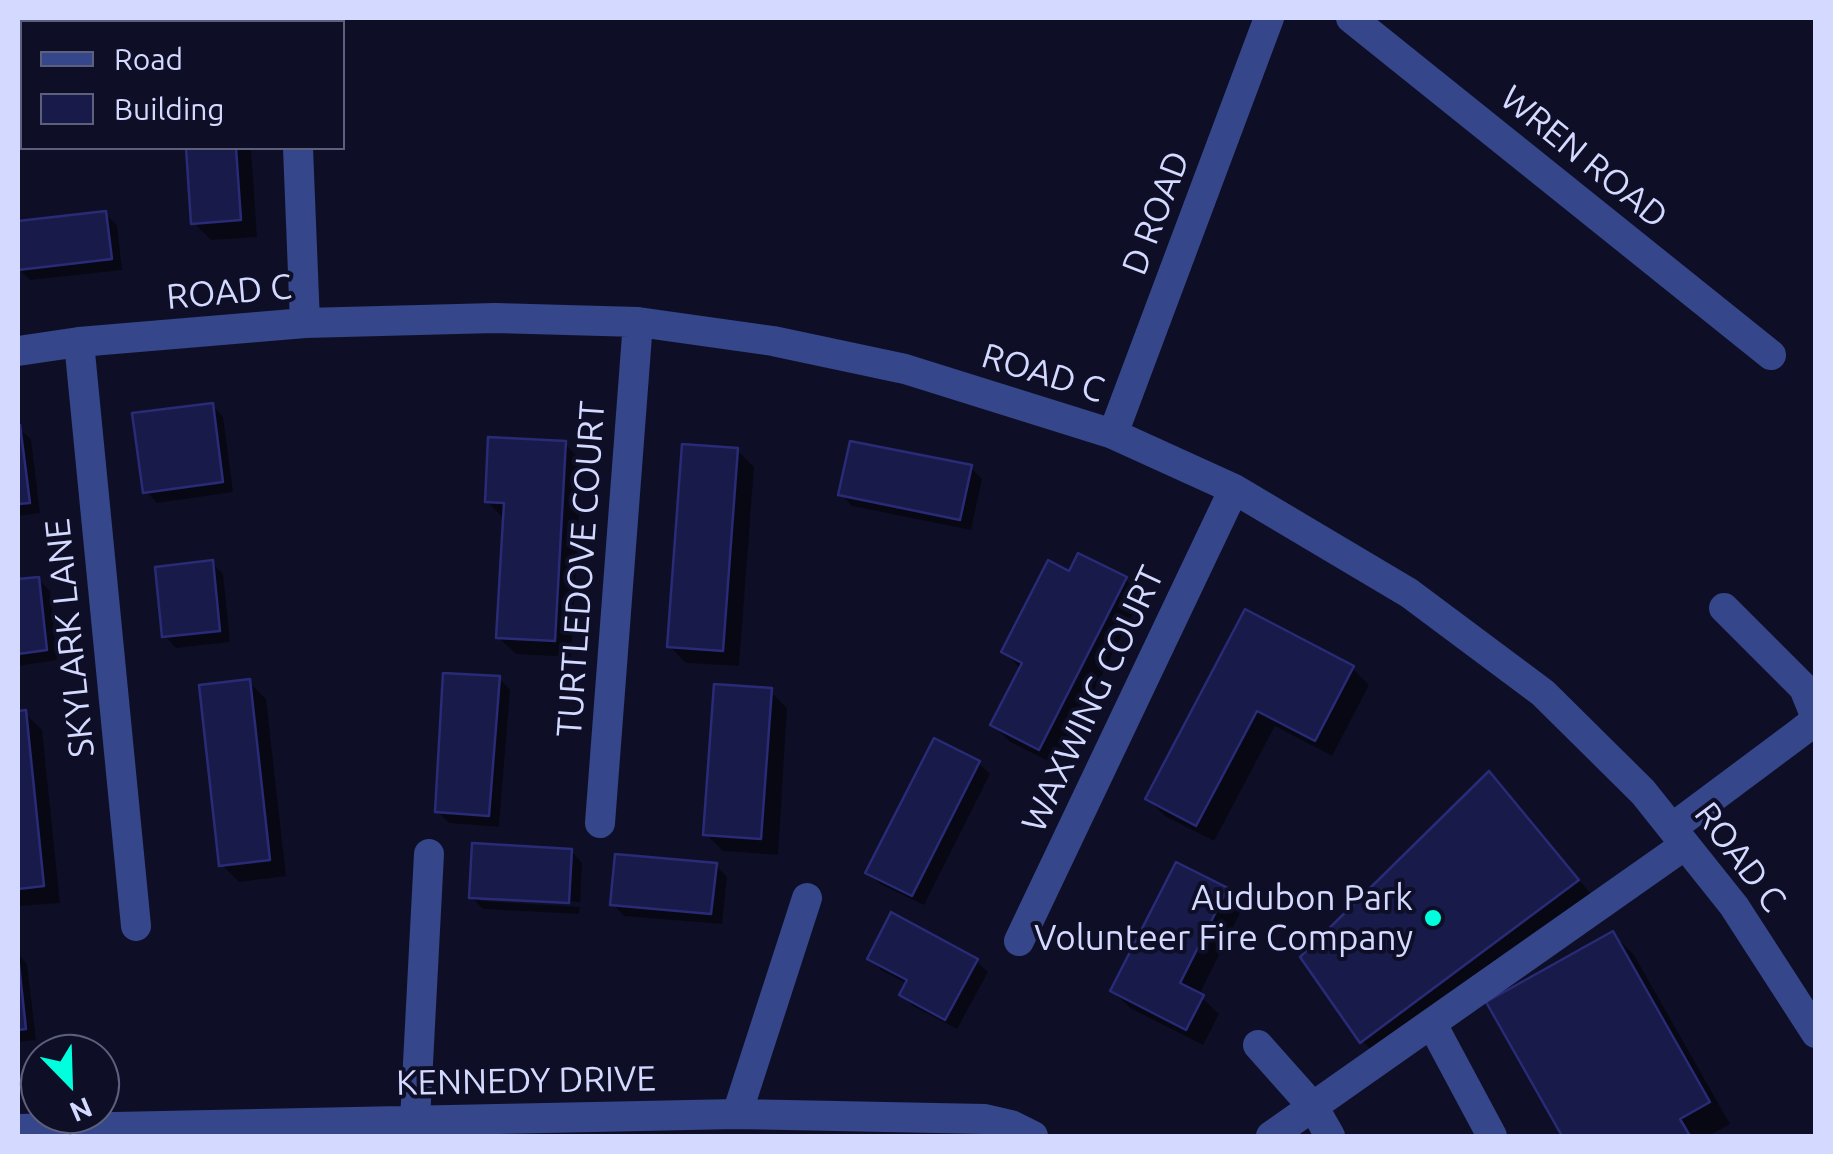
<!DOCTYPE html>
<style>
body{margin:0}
#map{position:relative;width:1833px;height:1154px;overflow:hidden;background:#0e0f27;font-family:Ubuntu,sans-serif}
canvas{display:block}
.frame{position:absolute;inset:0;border:20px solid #d4d9ff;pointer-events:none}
.legend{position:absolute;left:20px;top:20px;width:325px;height:130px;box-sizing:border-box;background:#0e0f27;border:2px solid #5d607d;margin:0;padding:12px 18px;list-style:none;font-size:30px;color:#d4d9ff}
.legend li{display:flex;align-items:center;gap:20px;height:50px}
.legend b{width:50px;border:2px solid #5d607d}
.north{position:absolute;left:20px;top:1034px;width:100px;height:100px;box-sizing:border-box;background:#0e0f27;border:2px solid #5d607d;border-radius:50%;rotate:157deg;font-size:28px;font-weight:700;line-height:40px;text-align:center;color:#d4d9ff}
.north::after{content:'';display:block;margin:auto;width:35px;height:45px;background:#0fd;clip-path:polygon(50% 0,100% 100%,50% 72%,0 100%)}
</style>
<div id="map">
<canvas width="1833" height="1154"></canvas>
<div class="frame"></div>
<ul class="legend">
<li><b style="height:12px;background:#35468a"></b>Road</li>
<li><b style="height:28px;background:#181a4a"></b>Building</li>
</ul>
<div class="north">N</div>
</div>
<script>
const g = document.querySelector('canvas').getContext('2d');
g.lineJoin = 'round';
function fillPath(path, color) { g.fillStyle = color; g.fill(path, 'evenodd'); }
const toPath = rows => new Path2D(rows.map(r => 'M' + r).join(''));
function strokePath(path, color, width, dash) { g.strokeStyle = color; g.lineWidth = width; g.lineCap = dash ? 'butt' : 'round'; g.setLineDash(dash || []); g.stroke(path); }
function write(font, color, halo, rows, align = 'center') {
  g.font = font + ' Ubuntu,sans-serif'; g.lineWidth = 8; g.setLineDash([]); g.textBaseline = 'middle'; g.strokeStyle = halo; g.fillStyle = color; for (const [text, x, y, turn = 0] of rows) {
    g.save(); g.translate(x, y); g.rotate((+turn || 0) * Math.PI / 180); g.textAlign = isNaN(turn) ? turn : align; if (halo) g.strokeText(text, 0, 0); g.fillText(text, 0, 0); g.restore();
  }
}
const shadow = toPath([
 [189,148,251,148,257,237,211,240,194,223],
 [105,214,117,225,122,270,30,280,19,269,18,224],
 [212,405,223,417,233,492,157,503,146,491],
 [18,428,31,439,40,513,18,516],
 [565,444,582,461,571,657,516,654,499,638,505,520,487,501],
 [737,450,754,467,739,666,686,663,669,646],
 [971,468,982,479,971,530,852,506,841,494],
 [212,563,223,574,230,642,176,648,165,636],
 [1070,574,1125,579,1142,596,1056,765,1010,742,993,725,1021,669,1004,652],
 [38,579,50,591,57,660,18,666,18,582],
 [1246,613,1352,668,1369,685,1332,756,1275,726,1214,841,1165,816,1148,799],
 [499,678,510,690,499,827,449,823,437,811],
 [249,682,266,699,286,876,239,882,222,865],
 [770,691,787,708,778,855,723,851,706,834],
 [18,713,25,713,42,730,60,903,18,906],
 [978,763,990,774,924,905,880,884,869,873],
 [1489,775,1598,902,1384,1062,1362,1041],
 [571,851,582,863,580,902,480,896,480,901,580,907,579,914,483,909,471,897],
 [716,865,727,877,722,924,624,916,613,904],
 [1227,890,1243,907,1199,995,1219,1014,1203,1045,1130,1008,1113,991],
 [1613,934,1634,955,1730,1124,1708,1136,1565,1136,1489,1003],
 [18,954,27,964,36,1040,18,1042],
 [870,958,976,961,988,972,957,1029,913,1006,902,995,908,984,881,970]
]);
const building = toPath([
 [186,148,236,148,241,220,191,224,186,148],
 [106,211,112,259,18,270,18,221,106,211],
 [213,403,223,482,143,493,132,413,213,403],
 [20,425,30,503,18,504,18,426,20,425],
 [488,437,566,441,555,641,496,638,504,503,485,502,488,437],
 [850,441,972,465,960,520,838,495,850,441],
 [682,444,738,448,723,651,667,647,682,444],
 [1078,553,1127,577,1039,750,990,725,1022,663,1001,652,1048,560,1069,571,1078,553],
 [213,560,220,631,162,637,155,567,213,560],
 [39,577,47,650,18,654,18,579,39,577],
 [1245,609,1354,666,1315,741,1257,711,1196,826,1145,799,1245,609],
 [443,673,500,676,489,816,435,812,443,673],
 [250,679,270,860,219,866,199,685,250,679],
 [714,684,772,688,761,839,703,835,714,684],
 [26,710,44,886,18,889,18,711,26,710],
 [934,738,980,761,912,896,865,873,934,738],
 [1489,771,1579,880,1360,1043,1300,957,1489,771],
 [472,843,572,849,569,903,469,898,472,843],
 [615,854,717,863,711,914,610,905,615,854],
 [1176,862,1228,888,1180,983,1204,995,1186,1030,1110,991,1176,862],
 [891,912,978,959,945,1020,899,995,907,980,867,959,891,912],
 [1613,931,1710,1102,1680,1119,1690,1136,1562,1136,1486,1002,1613,931],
 [18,956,26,1029,18,1030,18,956]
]);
const minor = toPath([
 [292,18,292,22],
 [1351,18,1771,355],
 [298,148,305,323],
 [79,342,136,926],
 [18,351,79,342,305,323,495,318,638,322,773,341,905,369,1113,434,1234,489,1409,593,1543,693,1643,792,1734,906,1816,1033],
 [1113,434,1269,18],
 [600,823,638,322],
 [1672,828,1798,734,1811,724,1815,715,1804,688,1724,608],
 [1019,941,1234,489],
 [1432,1024,1492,1136],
 [1258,1045,1314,1108,1330,1136],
 [737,1114,807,898],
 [415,1120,429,854],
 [18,1129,737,1114,985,1119,1011,1125,1033,1136],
 [1271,1136,1685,845]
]);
const markers = [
 [1433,918,10,"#0fd"]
];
const streetNames = [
 ["WREN ROAD",1584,157,39],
 ["D ROAD",1156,213,-69],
 ["ROAD C",229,292,-5],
 ["ROAD C",1043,373,17],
 ["TURTLEDOVE COURT",581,569,-86],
 ["SKYLARK LANE",70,638,-96],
 ["WAXWING COURT",1093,699,-65],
 ["ROAD C",1740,857,53],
 ["KENNEDY DRIVE",526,1081,-1]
];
const poiNames = [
 ["Audubon Park",1413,898],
 ["Volunteer Fire Company",1413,938]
];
fillPath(shadow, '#0007');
fillPath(building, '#181a4a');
strokePath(building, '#292b77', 2.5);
strokePath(minor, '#35468a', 30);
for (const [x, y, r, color] of markers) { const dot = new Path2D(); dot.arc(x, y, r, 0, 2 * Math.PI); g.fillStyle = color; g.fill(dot); strokePath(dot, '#0e0f27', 4); }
write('35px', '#d4d9ff', '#0e0f27', streetNames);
write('35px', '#d4d9ff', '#0e0f27', poiNames, 'right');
</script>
